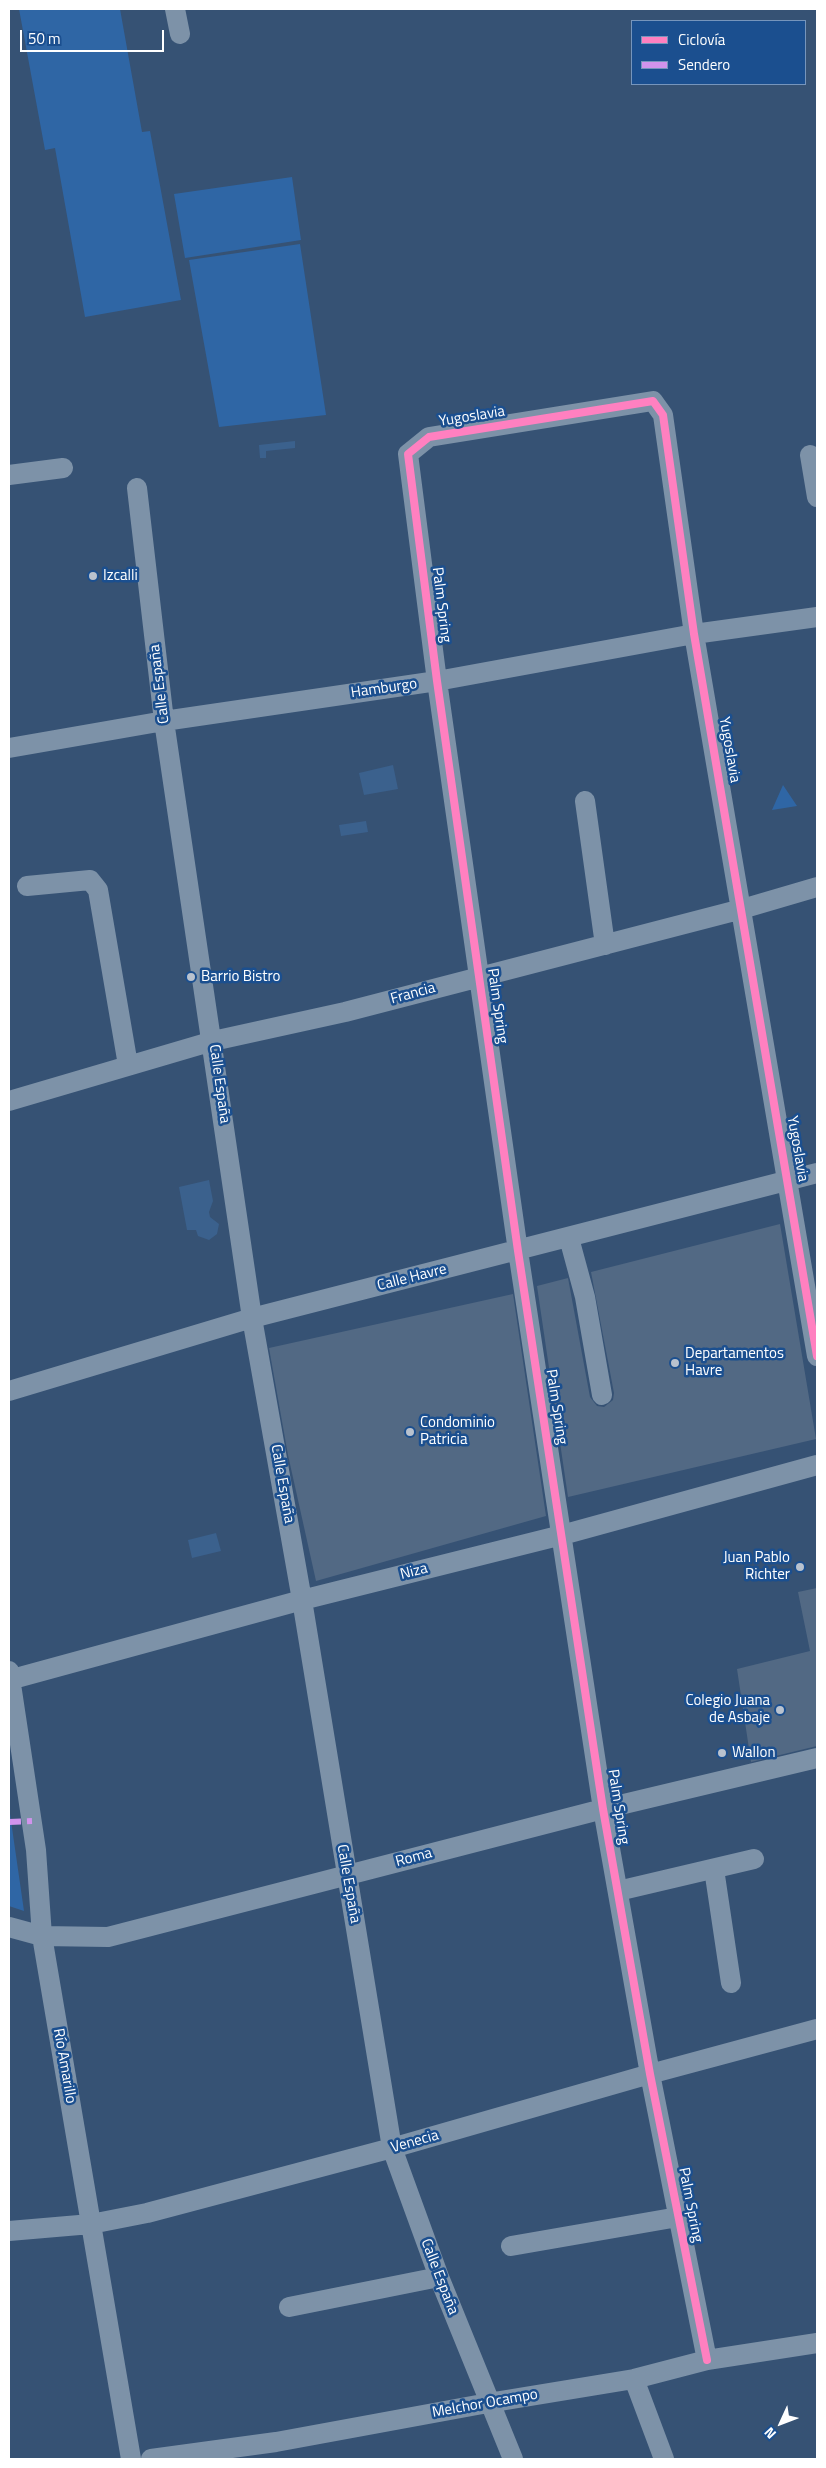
<!DOCTYPE html>
<meta charset="utf-8">
<style>
body{margin:0}
#map{position:relative;width:826px;height:2468px;overflow:hidden;background:#365274;font-family:"Titillium Web",sans-serif}
canvas{display:block}
.frame{position:absolute;inset:0;border:10px solid #fff;pointer-events:none}
.legend{position:absolute;left:631px;top:20px;width:175px;height:65px;box-sizing:border-box;background:#1b4f8f;border:1px solid #7695bc;margin:0;padding:6px 9px;list-style:none;font-size:15px;color:#fff}
.legend li{display:flex;align-items:center;gap:10px;height:25px}
.legend b{width:25px;border:1px solid #7695bc}
.north{position:absolute;left:756px;top:2398px;width:50px;height:50px;-webkit-text-stroke:4px #1b4f8f;paint-order:stroke;rotate:227deg;font-size:14px;font-weight:700;line-height:20px;text-align:center;color:#fff}
.north::after{content:'';display:block;margin:auto;width:18px;height:22px;background:#fff;clip-path:polygon(50% 0,100% 100%,50% 72%,0 100%)}
.scale{position:absolute;left:20px;top:30px;width:144px;height:22px;box-sizing:border-box;border:2px solid #fff;border-top:0;padding-left:6px;font-size:15px;line-height:18px;white-space:nowrap;color:#fff;-webkit-text-stroke:4px #1b4f8f;paint-order:stroke}
</style>
<div id="map">
<canvas width="826" height="2468"></canvas>
<div class="frame"></div>
<ul class="legend">
<li><b style="height:6px;background:#ff80c0"></b>Ciclovía</li>
<li><b style="height:6px;background:#d193ec"></b>Sendero</li>
</ul>
<div class="north">N</div>
<div class="scale">50 m</div>
</div>
<script>
const g = document.querySelector('canvas').getContext('2d');
g.lineJoin = 'round';
function fillPath(path, color) { g.fillStyle = color; g.fill(path, 'evenodd'); }
const toPath = rows => new Path2D(rows.map(r => 'M' + r).join(''));
function strokePath(path, color, width, dash) { g.strokeStyle = color; g.lineWidth = width; g.lineCap = dash ? 'butt' : 'round'; g.setLineDash(dash || []); g.stroke(path); }
function write(font, color, halo, rows, align = 'center') {
  g.font = font + ' "Titillium Web",sans-serif'; g.lineWidth = 5; g.setLineDash([]); g.textBaseline = 'middle'; g.strokeStyle = halo; g.fillStyle = color; for (const [text, x, y, turn = 0] of rows) {
    g.save(); g.translate(x, y); g.rotate((+turn || 0) * Math.PI / 180); g.textAlign = isNaN(turn) ? turn : align; if (halo) g.strokeText(text, 0, 0); g.fillText(text, 0, 0); g.restore();
  }
}
const green = toPath([
 [19,9,120,9,142,132,150,131,181,300,85,317,55,148,45,150],
 [292,177,301,240,185,258,174,194],
 [300,244,326,415,219,427,189,260],
 [783,785,797,806,772,810],
 [9,1807,24,1911,9,1906]
]);
const water = toPath([
 [295,441,295,448,266,451,266,458,260,458,259,445],
 [393,765,398,789,364,795,359,773],
 [366,821,368,832,341,836,339,825],
 [209,1180,213,1201,209,1212,210,1217,219,1224,217,1234,209,1240,198,1236,196,1230,187,1230,179,1187],
 [216,1533,221,1551,192,1558,188,1540]
]);
const building = toPath([
 [780,1224,816,1439,568,1497,537,1286,568,1278,590,1397,597,1406,604,1407,613,1400,614,1393,591,1272],
 [513,1294,546,1516,316,1581,288,1455,269,1348],
 [817,1588,817,1746,751,1762,737,1669,810,1651,798,1592]
]);
const minor = toPath([
 [175,9,180,34],
 [810,455,817,497],
 [9,475,63,468],
 [137,488,164,721,252,1318,302,1600,392,2148,439,2277,513,2459],
 [9,748,164,721,437,681,694,634,817,617],
 [585,801,605,945],
 [27,886,90,880,98,890,128,1065],
 [9,1101,213,1041,345,1012,742,909,817,887],
 [569,1238,585,1297,602,1395],
 [9,1391,252,1318,817,1173],
 [9,1671,36,1850,42,1936,131,2459],
 [9,1680,302,1600,562,1535,817,1465],
 [714,1869,731,1983],
 [618,1891,754,1859],
 [9,1927,42,1936,108,1937,603,1809,817,1758],
 [9,2231,91,2224,147,2213,392,2148,650,2074,817,2029],
 [511,2246,678,2217],
 [289,2307,439,2277],
 [707,2360,650,2074,603,1809,518,1251,437,681,408,454,429,437,653,401,663,415,694,634,817,1356],
 [634,2379,664,2459],
 [151,2459,276,2442,488,2403,634,2379,707,2360,817,2343]
]);
const quiet = toPath([
 [9,1822,32,1821]
]);
const cycleway = toPath([
 [707,2360,650,2074,603,1809,518,1251,437,681,408,454,429,437,653,401,663,415,694,634,817,1356]
]);
const markers = [
 [93,576,5,"#b9c2ce"],
 [191,977,5,"#b9c2ce"],
 [675,1363,5,"#b9c2ce"],
 [410,1432,5,"#b9c2ce"],
 [800,1567,5,"#b9c2ce"],
 [780,1710,5,"#b9c2ce"],
 [722,1753,5,"#b9c2ce"]
];
const streetNames = [
 ["Yugoslavia",472,417,-9],
 ["Palm Spring",441,605,83],
 ["Calle España",160,684,-97],
 ["Hamburgo",384,689,-8],
 ["Yugoslavia",729,750,80],
 ["Francia",413,994,-15],
 ["Palm Spring",497,1006,82],
 ["Calle España",219,1084,82],
 ["Yugoslavia",797,1149,80],
 ["Calle Havre",412,1278,-14],
 ["Palm Spring",556,1407,81],
 ["Calle España",282,1484,80],
 ["Niza",414,1572,-14],
 ["Palm Spring",618,1807,81],
 ["Roma",414,1858,-15],
 ["Calle España",348,1884,80],
 ["Río Amarillo",64,2066,80],
 ["Venecia",415,2142,-16],
 ["Palm Spring",690,2205,79],
 ["Calle España",439,2277,69],
 ["Melchor Ocampo",485,2404,-10]
];
const poiNames = [
 ["Izcalli",103,576],
 ["Barrio Bistro",201,977],
 ["Departamentos",685,1354],
 ["Havre",685,1371],
 ["Condominio",420,1423],
 ["Patricia",420,1440],
 ["Juan Pablo",790,1558,"right"],
 ["Richter",790,1575,"right"],
 ["Colegio Juana",770,1701,"right"],
 ["de Asbaje",770,1718,"right"],
 ["Wallon",732,1753]
];
fillPath(green, '#2f66a5');
fillPath(water, '#3b618d');
fillPath(building, '#526984');
strokePath(minor, '#7d92a8', 20);
strokePath(quiet, '#d193ec', 6, [12, 6]);
strokePath(cycleway, '#ff80c0', 8);
for (const [x, y, r, color] of markers) { const dot = new Path2D(); dot.arc(x, y, r, 0, 2 * Math.PI); g.fillStyle = color; g.fill(dot); strokePath(dot, '#1b4f8f', 2); }
write('15px', '#fff', '#1b4f8f', streetNames);
write('15px', '#fff', '#1b4f8f', poiNames, 'left');
</script>
